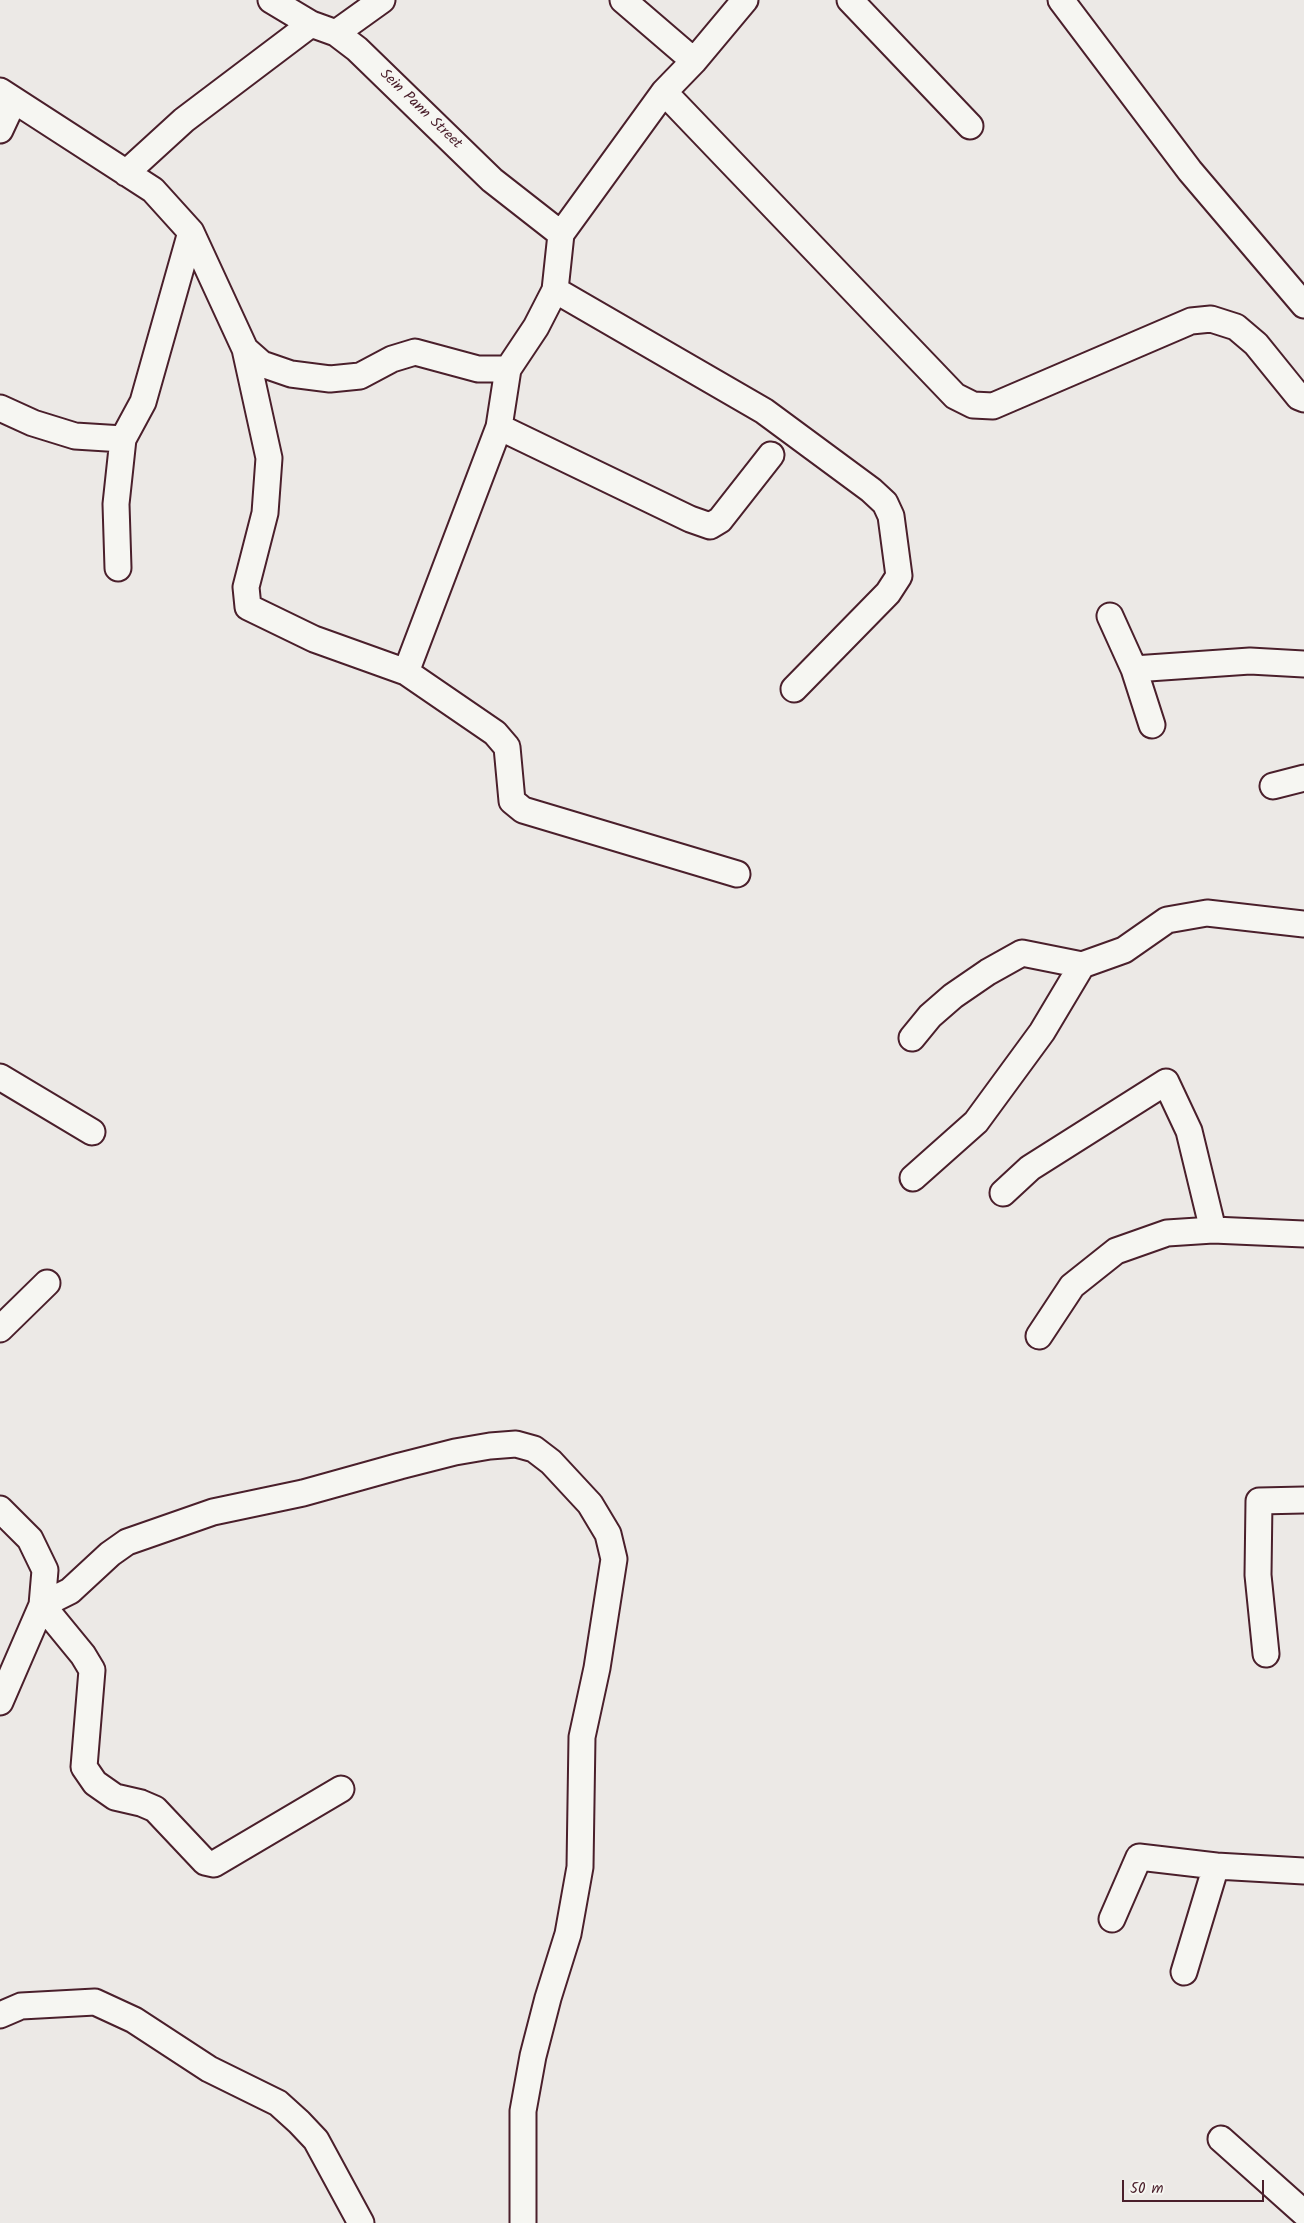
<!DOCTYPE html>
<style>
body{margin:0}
#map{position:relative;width:1304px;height:2223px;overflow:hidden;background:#ece9e6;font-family:Kalam,sans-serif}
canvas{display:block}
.scale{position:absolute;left:1122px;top:2180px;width:142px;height:22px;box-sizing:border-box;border:2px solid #4a1f2b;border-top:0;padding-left:6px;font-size:15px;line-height:18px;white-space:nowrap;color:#4a1f2b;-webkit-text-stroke:4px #f6f6f2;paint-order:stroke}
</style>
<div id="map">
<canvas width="1304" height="2223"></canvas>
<div class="scale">50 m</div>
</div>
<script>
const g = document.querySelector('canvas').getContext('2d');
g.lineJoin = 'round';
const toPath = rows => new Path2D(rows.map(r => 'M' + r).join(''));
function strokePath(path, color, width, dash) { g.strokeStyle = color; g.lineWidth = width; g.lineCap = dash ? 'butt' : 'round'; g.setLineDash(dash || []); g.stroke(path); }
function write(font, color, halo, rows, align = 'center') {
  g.font = font + ' Kalam,sans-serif'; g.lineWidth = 4.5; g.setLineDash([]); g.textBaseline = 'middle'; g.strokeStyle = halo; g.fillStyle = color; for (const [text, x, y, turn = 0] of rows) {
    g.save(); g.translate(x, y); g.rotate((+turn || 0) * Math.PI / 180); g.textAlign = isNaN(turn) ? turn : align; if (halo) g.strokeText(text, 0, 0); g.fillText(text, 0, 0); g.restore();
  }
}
const minor = toPath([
 [271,0,311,24,336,33,357,49,492,180,561,234],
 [623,0,694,61],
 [850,0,970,126],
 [1061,0,1190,171,1304,305],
 [336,33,382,0],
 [0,91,153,190,191,232,245,349,262,364,291,374,330,379,360,376,392,359,415,352,478,369,508,369,536,327,555,290,561,234,664,92,694,61,745,0],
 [664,92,955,396,973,405,993,406,1191,321,1211,319,1236,327,1256,344,1299,397,1304,399],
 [0,130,14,100],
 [126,173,184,120,311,24],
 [555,290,764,411,871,490,885,503,891,516,899,576,888,593,794,689],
 [245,349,269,458,265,513,246,587,248,607,314,639,406,672,495,733,507,747,512,801,523,810,737,874],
 [0,408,33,423,75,436,123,439],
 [499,427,690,519,710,526,720,520,771,455],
 [118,568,116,504,123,439,143,402,191,232],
 [1110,616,1134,669,1152,725],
 [1134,669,1250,661,1304,664],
 [406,672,499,427,508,369],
 [1273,786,1304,778],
 [912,1038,930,1016,953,996,988,972,1022,953,1082,965,1124,950,1167,920,1207,913,1304,924],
 [0,1077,92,1132],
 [913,1178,976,1122,1042,1032,1082,965],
 [1003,1193,1030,1168,1166,1082,1189,1131,1213,1230,1304,1234],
 [0,1329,47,1283],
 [1039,1336,1072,1286,1116,1251,1167,1233,1213,1230],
 [0,1509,30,1539,45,1570,42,1605,0,1702],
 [1266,1654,1258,1575,1259,1501,1304,1500],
 [341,1789,214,1864,205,1862,155,1809,141,1803,115,1797,95,1783,84,1767,92,1670,83,1655,42,1605,70,1591,110,1554,127,1542,213,1512,303,1493,400,1466,455,1452,490,1446,516,1444,534,1449,551,1462,590,1504,608,1534,614,1559,597,1668,582,1737,580,1867,568,1934,548,1998,533,2056,523,2111,523,2223],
 [1112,1919,1139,1857,1216,1866],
 [1184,1972,1216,1866,1304,1871],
 [0,2015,21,2006,95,2002,134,2020,209,2069,278,2103,299,2122,316,2140,361,2223],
 [1221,2139,1304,2213]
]);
const streetNames = [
 ["Sein Pann Street",420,110,44]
];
strokePath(minor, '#4a1f2b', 29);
strokePath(minor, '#f6f6f2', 25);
write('15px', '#4a1f2b', '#f6f6f2', streetNames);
</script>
